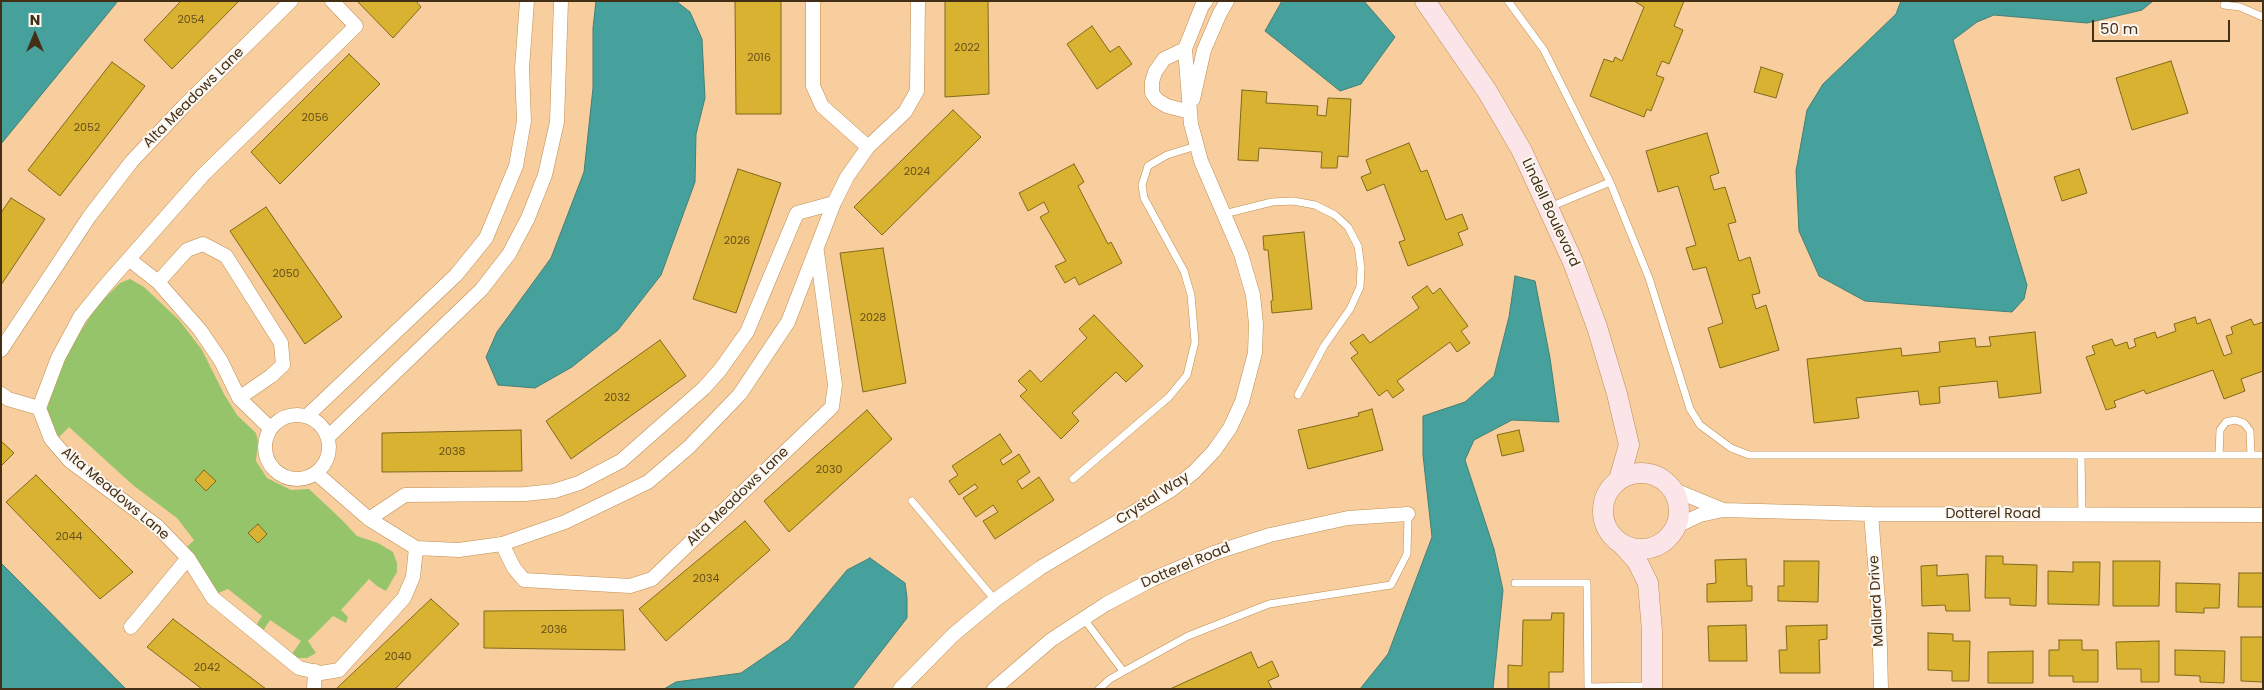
<!DOCTYPE html>
<style>
body{margin:0}
#map{position:relative;width:2264px;height:690px;overflow:hidden;background:#f8ce9e;font-family:Poppins,sans-serif}
canvas{display:block}
.frame{position:absolute;inset:0;border:2px solid #432f15;pointer-events:none}
.north{position:absolute;left:10px;top:10px;width:50px;height:50px;-webkit-text-stroke:4px #fcf6f0;paint-order:stroke;rotate:0deg;font-size:14px;font-weight:700;line-height:20px;text-align:center;color:#432f15}
.north::after{content:'';display:block;margin:auto;width:18px;height:22px;background:#432f15;clip-path:polygon(50% 0,100% 100%,50% 72%,0 100%)}
.scale{position:absolute;left:2092px;top:20px;width:138px;height:22px;box-sizing:border-box;border:2px solid #432f15;border-top:0;padding-left:6px;font-size:15px;line-height:18px;white-space:nowrap;color:#432f15;-webkit-text-stroke:4px #fcf6f0;paint-order:stroke}
</style>
<div id="map">
<canvas width="2264" height="690"></canvas>
<div class="frame"></div>
<div class="north">N</div>
<div class="scale">50 m</div>
</div>
<script>
const g = document.querySelector('canvas').getContext('2d');
g.lineJoin = 'round';
function fillPath(path, color) { g.fillStyle = color; g.fill(path, 'evenodd'); }
const toPath = rows => new Path2D(rows.map(r => 'M' + r).join(''));
function strokePath(path, color, width, dash) { g.strokeStyle = color; g.lineWidth = width; g.lineCap = dash ? 'butt' : 'round'; g.setLineDash(dash || []); g.stroke(path); }
function write(font, color, halo, rows, align = 'center') {
  g.font = font + ' Poppins,sans-serif'; g.lineWidth = 4; g.setLineDash([]); g.textBaseline = 'middle'; g.strokeStyle = halo; g.fillStyle = color; for (const [text, x, y, turn = 0] of rows) {
    g.save(); g.translate(x, y); g.rotate((+turn || 0) * Math.PI / 180); g.textAlign = isNaN(turn) ? turn : align; if (halo) g.strokeText(text, 0, 0); g.fillText(text, 0, 0); g.restore();
  }
}
const green = toPath([
 [130,279,144,287,179,320,202,350,224,394,237,415,256,433,258,442,256,461,267,478,291,490,309,489,342,520,357,536,378,543,393,552,397,563,397,572,386,591,377,586,369,579,341,610,348,617,346,623,333,616,308,641,316,653,307,658,297,658,292,654,301,641,270,620,263,631,255,627,262,616,228,589,218,593,186,548,194,540,177,518,134,486,69,427,59,437,53,427,47,409,62,361,96,307,120,283]
]);
const water = toPath([
 [1,1,118,1,1,144,1,1],
 [596,1,676,1,690,12,702,39,705,98,696,134,695,182,661,275,618,330,572,367,535,388,498,385,486,357,497,332,551,258,584,172,593,88,593,28,596,1],
 [1282,1,1364,1,1395,37,1361,84,1340,91,1265,31,1282,1],
 [1901,1,2153,1,2142,10,2087,23,1994,15,1977,22,1953,40,2027,285,2024,299,2012,312,1865,301,1819,276,1799,231,1796,171,1807,110,1823,84,1896,14,1901,1],
 [1515,276,1535,281,1550,358,1559,422,1512,420,1474,440,1465,460,1494,549,1503,590,1493,689,1360,689,1388,654,1432,537,1423,455,1423,416,1465,402,1494,376,1509,317,1515,276],
 [870,558,905,583,907,598,907,618,852,689,664,689,676,682,741,673,789,640,847,570,870,558],
 [1,563,126,689,1,689,1,563]
]);
const building = toPath([
 [181,1,239,1,172,69,144,40,181,1],
 [357,1,416,1,421,7,393,38,357,1],
 [735,1,781,1,781,114,736,114,735,1],
 [945,1,988,1,989,94,945,97,945,1],
 [1634,1,1684,1,1674,26,1683,30,1669,64,1662,61,1656,75,1664,78,1651,111,1647,109,1644,117,1590,96,1604,59,1613,62,1615,57,1622,61,1644,7,1634,1],
 [1092,26,1110,52,1119,46,1132,64,1097,89,1067,44,1092,26],
 [349,54,380,84,280,184,251,152,349,54],
 [2171,61,2188,113,2132,130,2116,78,2171,61],
 [112,62,145,86,60,196,28,170,112,62],
 [1761,67,1783,74,1776,98,1754,92,1761,67],
 [1242,90,1267,92,1266,103,1318,106,1317,115,1326,116,1328,98,1351,99,1348,157,1338,156,1337,168,1321,168,1322,152,1259,148,1258,161,1238,160,1242,90],
 [953,110,981,137,882,235,854,207,953,110],
 [1707,133,1719,173,1710,176,1714,190,1725,187,1736,222,1728,224,1739,261,1750,257,1760,293,1752,295,1756,309,1766,305,1779,350,1720,368,1708,328,1723,323,1706,267,1693,270,1686,248,1696,245,1678,186,1658,192,1646,151,1707,133],
 [1409,143,1421,172,1427,170,1446,220,1462,214,1468,229,1458,233,1463,245,1408,266,1399,242,1405,240,1384,184,1367,191,1361,177,1371,173,1366,160,1409,143],
 [1074,164,1084,182,1078,186,1108,244,1111,242,1122,263,1079,285,1075,277,1065,283,1055,266,1066,261,1040,217,1049,212,1044,202,1028,211,1019,193,1074,164],
 [738,169,781,183,736,313,693,299,738,169],
 [2079,169,2087,193,2062,201,2054,177,2079,169],
 [11,198,45,219,1,285,1,213,11,198],
 [266,207,342,317,305,344,230,231,266,207],
 [1304,232,1312,309,1272,313,1271,301,1273,300,1268,250,1264,250,1263,236,1304,232],
 [883,248,906,383,863,392,840,253,883,248],
 [1427,286,1433,294,1440,288,1468,326,1461,331,1470,343,1457,352,1450,342,1397,381,1404,390,1393,398,1387,390,1379,396,1351,358,1358,353,1350,343,1363,334,1370,343,1419,308,1412,297,1427,286],
 [1094,315,1143,366,1126,382,1116,372,1072,413,1079,421,1061,439,1020,396,1027,390,1018,381,1030,370,1041,382,1087,338,1079,329,1094,315],
 [2195,317,2197,324,2210,319,2224,356,2232,353,2226,336,2233,334,2231,327,2251,319,2254,325,2263,322,2263,371,2241,379,2245,391,2224,399,2213,370,2146,394,2144,390,2114,401,2116,407,2106,410,2086,357,2095,354,2092,346,2112,339,2115,346,2127,342,2129,349,2136,346,2134,339,2155,332,2157,338,2176,331,2174,324,2195,317],
 [2035,332,2041,393,1999,398,1997,381,1939,387,1940,403,1920,405,1918,391,1856,398,1859,418,1814,423,1807,359,1901,348,1902,356,1940,352,1939,342,1975,338,1976,347,1991,346,1989,337,2035,332],
 [660,340,686,376,571,459,546,421,660,340],
 [1372,409,1383,450,1308,469,1298,430,1359,416,1358,413,1372,409],
 [867,410,892,439,789,532,764,501,867,410],
 [521,430,522,471,382,472,382,433,521,430],
 [1519,430,1524,451,1502,456,1497,435,1519,430],
 [1000,434,1012,452,1000,460,1003,465,1019,454,1030,472,1017,481,1022,489,1039,477,1054,500,995,539,983,521,998,512,993,505,976,517,963,498,978,488,975,484,959,495,949,481,958,475,952,466,1000,434],
 [1,441,14,453,1,466,1,441],
 [204,470,216,481,206,491,195,480,204,470],
 [36,475,133,572,100,599,6,502,36,475],
 [745,521,770,550,666,641,639,609,745,521],
 [258,524,267,534,258,543,248,533,258,524],
 [1986,556,2003,556,2003,564,2037,565,2036,606,2010,605,2010,598,1985,598,1986,556],
 [1746,559,1747,586,1752,586,1752,601,1707,602,1707,584,1716,583,1715,560,1746,559],
 [1784,561,1819,561,1818,602,1778,601,1778,586,1784,586,1784,561],
 [2113,561,2160,561,2159,606,2113,606,2113,561],
 [2073,562,2100,562,2099,605,2048,604,2048,571,2073,572,2073,562],
 [1937,565,1937,576,1968,574,1970,611,1946,611,1945,605,1922,606,1921,566,1937,565],
 [2239,573,2263,573,2263,607,2238,607,2239,573],
 [2176,583,2220,584,2219,608,2204,608,2204,613,2176,612,2176,583],
 [431,599,459,624,395,689,336,689,431,599],
 [623,610,625,650,484,648,484,611,623,610],
 [1552,613,1564,613,1563,672,1549,672,1549,689,1508,689,1508,665,1522,666,1523,620,1551,620,1552,613],
 [173,619,266,689,202,689,147,647,173,619],
 [1746,625,1747,661,1709,661,1708,626,1746,625],
 [1827,625,1827,639,1819,640,1820,673,1780,673,1779,650,1787,650,1786,626,1827,625],
 [1928,633,1953,634,1953,641,1970,641,1969,681,1952,681,1952,671,1928,670,1928,633],
 [2241,637,2263,637,2263,682,2241,681,2241,637],
 [2059,640,2082,640,2082,650,2098,650,2098,682,2073,682,2073,676,2049,676,2049,650,2059,650,2059,640],
 [2159,641,2159,682,2141,682,2141,669,2117,669,2116,642,2159,641],
 [2175,650,2225,651,2224,683,2200,682,2200,676,2175,675,2175,650],
 [2033,651,2033,683,1988,683,1988,652,2033,651],
 [1251,652,1258,668,1272,661,1279,676,1268,681,1272,689,1170,689,1251,652]
]);
const lane = toPath([
 [1508,1,1544,50,1610,182,1649,278,1690,409,1700,425,1731,448,1749,455,2263,455],
 [2224,5,2240,7,2263,17],
 [1550,207,1610,182],
 [1224,214,1272,202,1293,201,1315,205,1335,215,1348,227,1358,246,1361,268,1360,287,1350,309,1324,346,1298,395],
 [2081,455,2082,515],
 [2219,455,2220,430,2226,422,2235,420,2244,423,2250,431,2251,455],
 [1073,479,1169,397,1187,375,1195,342,1191,295,1184,271,1144,198,1142,185,1148,166,1167,155,1196,146],
 [912,501,995,600],
 [1515,583,1587,583,1588,689],
 [1084,619,1123,671],
 [1588,687,1650,686],
 [1099,689,1110,679,1188,636,1269,604,1391,585,1407,554,1408,514]
]);
const street = toPath([
 [332,1,356,26,203,175,105,286,80,317,58,358,39,408,51,439,70,461,157,526,188,558,213,598,299,668,321,673,339,670,404,598,413,577,416,548],
 [813,1,813,86,822,106,868,147],
 [1185,49,1164,59,1155,72,1152,82,1152,93,1157,100,1167,106,1190,112],
 [1193,99,1204,50,1220,13,1227,1],
 [130,260,158,282,200,330,221,361,239,398,270,428],
 [158,282,187,250,203,244,226,256,281,343,283,365,271,376,239,398],
 [1,350,89,217,132,161,184,106,291,1],
 [1,394,8,399,39,408],
 '265 447a32 32 0 1 1 64 0a32 32 0 1 1-64 0Z',
 [307,416,456,275,486,238,516,166,524,121,522,68,527,1],
 [328,437,481,290,509,254,528,218,545,175,557,122,561,1],
 [316,473,369,519,416,548,459,550,502,544,565,522,648,482,689,447,740,394,788,322,834,203,847,177,868,147,905,112,917,91,918,1],
 [1672,489,1723,510],
 [1871,514,1879,613,1881,689],
 [369,519,405,495,525,494,554,491,579,483,621,461,704,388,720,370,747,332,797,213,834,203],
 [1674,531,1681,524,1700,515,1723,510,1871,514,2263,515],
 [502,544,514,568,524,580,630,586,652,579,832,407,835,385,817,252],
 [131,627,188,558],
 [314,689,315,671],
 [900,689,953,635,995,600,1040,568,1171,490,1194,472,1214,451,1230,428,1242,402,1255,353,1256,324,1253,295,1241,254,1201,161,1191,124,1185,49,1202,6,1206,1],
 [994,689,1051,640,1106,604,1153,579,1214,553,1270,535,1348,518,1408,514]
]);
const secondary = toPath([
 [1425,1,1487,91,1522,151,1573,262,1597,327,1617,394,1629,445,1619,480],
 '1603 511a38 38 0 1 1 76 0a38 38 0 1 1-76 0Z',
 [1621,543,1637,561,1648,583,1652,631,1652,689]
]);
const numberNames = [
 ["2054",191,20],
 ["2022",967,48],
 ["2016",759,58],
 ["2056",315,118],
 ["2052",87,128],
 ["2024",917,172],
 ["2026",737,241],
 ["2050",286,274],
 ["2028",873,318],
 ["2032",617,398],
 ["2038",452,452],
 ["2030",829,470],
 ["2044",69,537],
 ["2034",706,579],
 ["2036",554,630],
 ["2040",398,657],
 ["2042",207,668]
];
const streetNames = [
 ["Alta Meadows Lane",194,98,-45],
 ["Lindell Boulevard",1550,213,65],
 ["Alta Meadows Lane",115,494,40],
 ["Alta Meadows Lane",738,497,-44],
 ["Crystal Way",1153,499,-33],
 ["Dotterel Road",1993,514],
 ["Dotterel Road",1186,566,-23],
 ["Mallard Drive",1877,601,-93]
];
fillPath(green, '#96c46b');
fillPath(water, '#46a19d');
strokePath(water, '#457f74', 1);
fillPath(building, '#d9b232');
strokePath(building, '#806919', 1);
strokePath(lane, '#bf8e51', 8);
strokePath(street, '#bf8e51', 15);
strokePath(secondary, '#bf8e51', 21);
strokePath(lane, '#fff', 7);
strokePath(street, '#fff', 14);
strokePath(secondary, '#fbe5e8', 20);
write('11px', '#68501c', null, numberNames);
write('14px', '#432f15', '#fcf6f0', streetNames);
</script>
